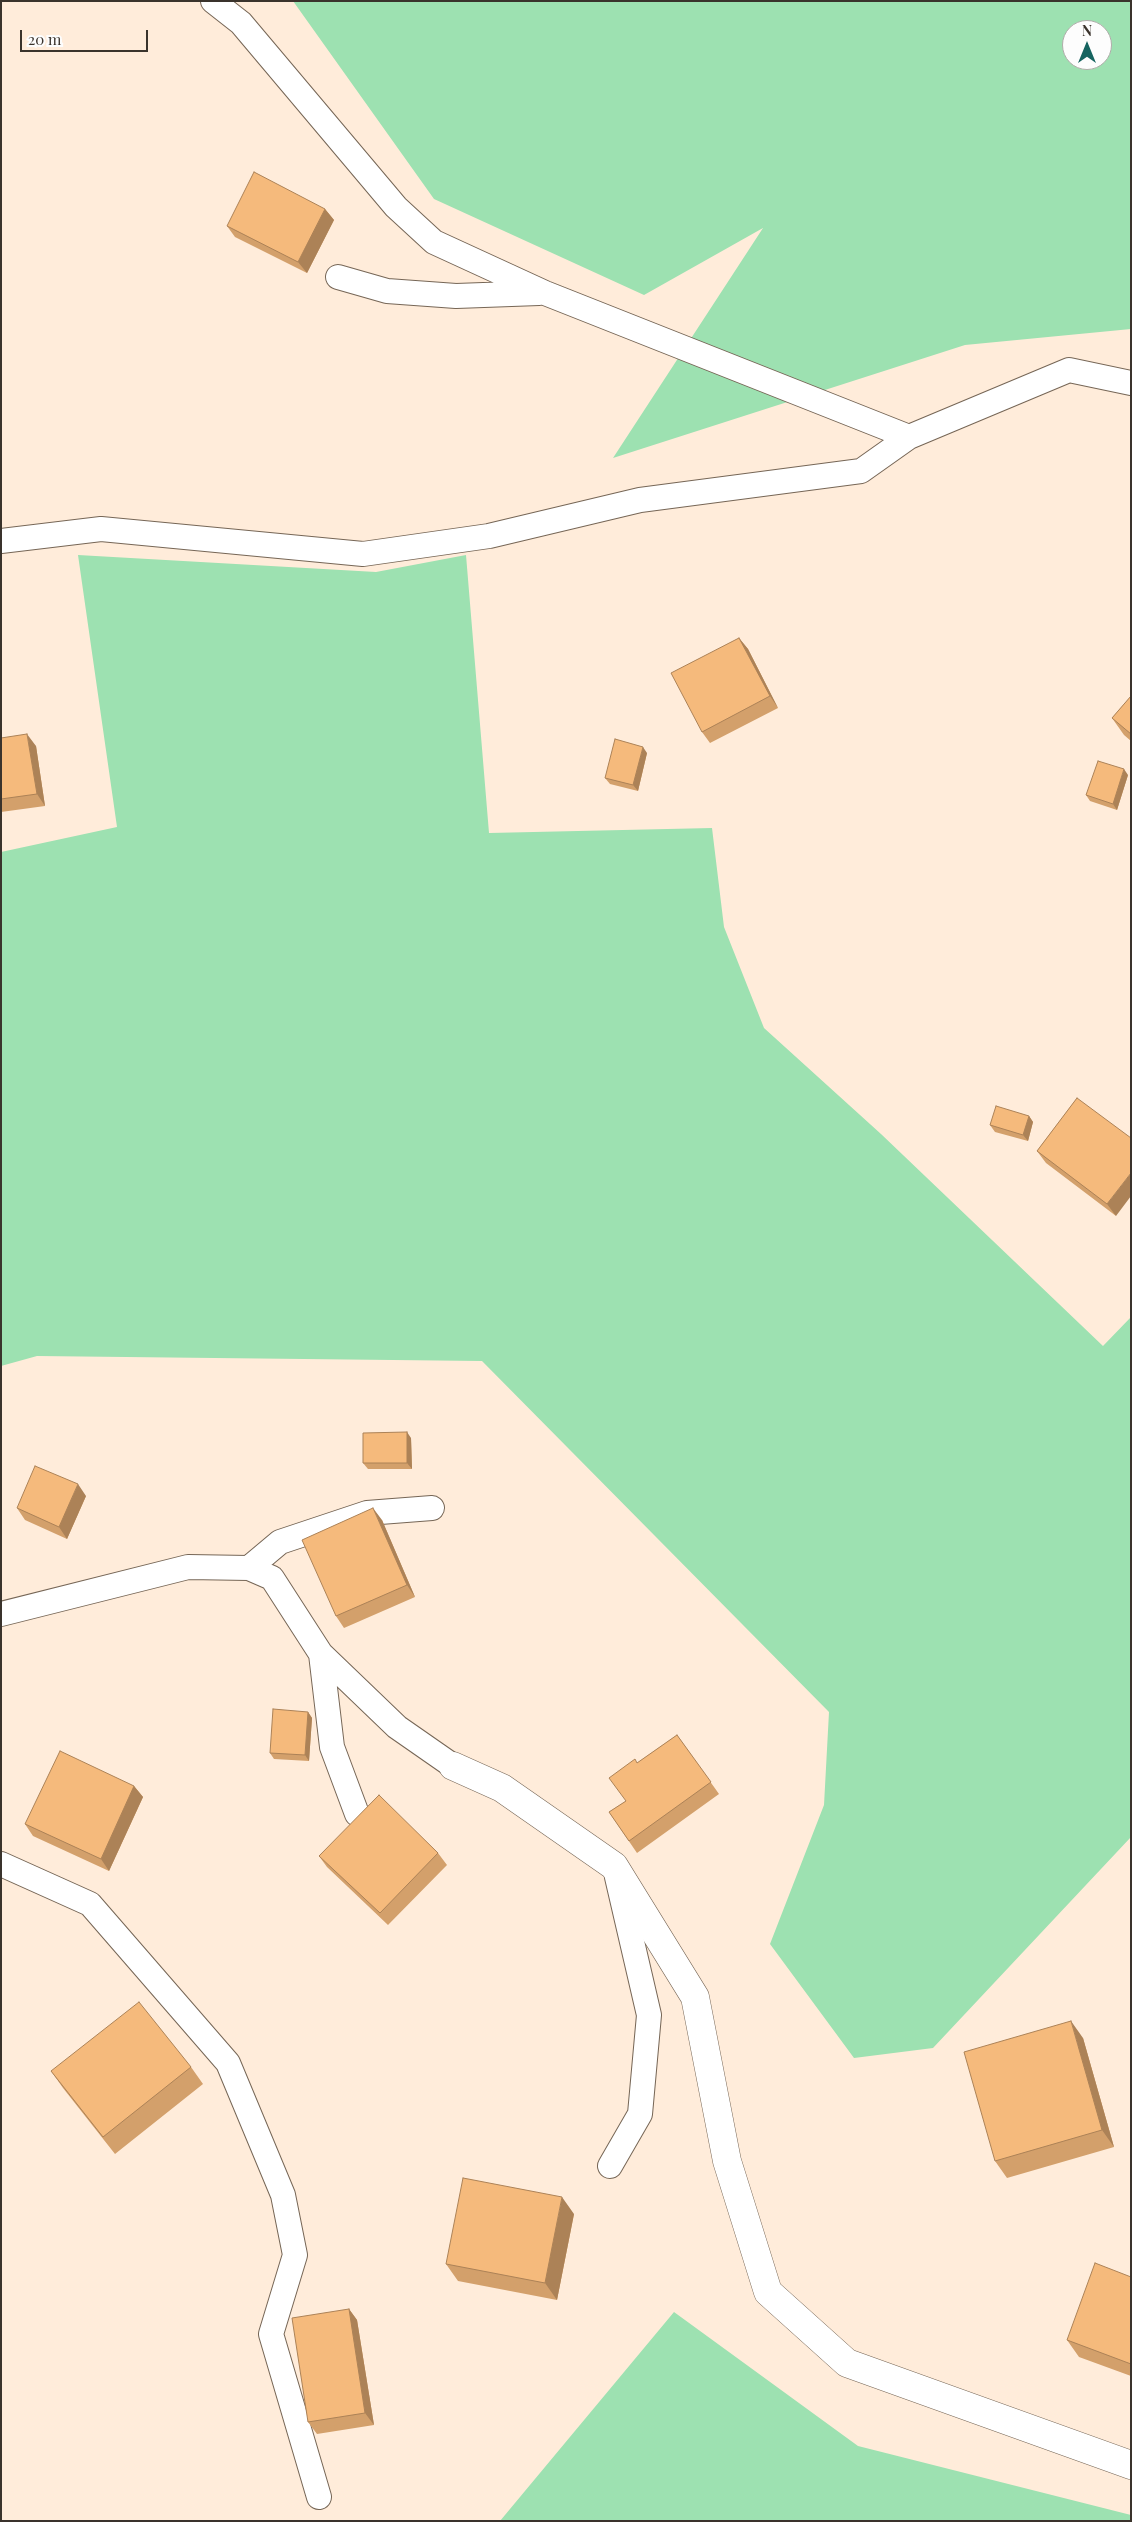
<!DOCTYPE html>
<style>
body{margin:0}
#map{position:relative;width:1132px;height:2522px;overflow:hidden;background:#ffecda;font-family:"Playfair Display",serif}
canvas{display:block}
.frame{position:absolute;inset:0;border:2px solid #3a332c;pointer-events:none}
.north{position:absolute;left:1062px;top:20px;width:50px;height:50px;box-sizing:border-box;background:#fdfdfd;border:1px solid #afaca9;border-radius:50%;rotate:0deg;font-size:14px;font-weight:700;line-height:20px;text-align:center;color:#3a332c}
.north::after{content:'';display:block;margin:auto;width:18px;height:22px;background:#166460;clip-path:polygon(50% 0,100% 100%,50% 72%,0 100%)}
.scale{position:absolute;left:20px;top:30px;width:128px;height:22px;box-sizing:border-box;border:2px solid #3a332c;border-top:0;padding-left:6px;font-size:15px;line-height:18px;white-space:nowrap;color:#3a332c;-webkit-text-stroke:4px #fdfdfd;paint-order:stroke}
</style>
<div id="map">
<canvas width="1132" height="2522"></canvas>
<div class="frame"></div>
<div class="north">N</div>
<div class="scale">20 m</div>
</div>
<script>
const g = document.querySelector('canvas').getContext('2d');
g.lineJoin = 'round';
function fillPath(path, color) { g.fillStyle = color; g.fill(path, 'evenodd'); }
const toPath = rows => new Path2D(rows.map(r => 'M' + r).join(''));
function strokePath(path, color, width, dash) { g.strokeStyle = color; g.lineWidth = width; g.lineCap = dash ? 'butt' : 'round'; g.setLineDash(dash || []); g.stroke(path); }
const green = toPath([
 [293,1,1131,1,1131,329,965,345,613,458,763,228,644,295,434,199],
 [1072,30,1102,30,1102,60,1072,60],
 [78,555,376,572,466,555,489,833,712,828,724,927,764,1028,881,1134,1103,1346,1131,1317,1131,1837,933,2048,854,2058,770,1944,824,1805,829,1712,482,1361,37,1356,1,1366,1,852,117,827],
 [674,2312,858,2446,1131,2515,1131,2521,500,2521]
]);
const service = toPath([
 [213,1,241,23,396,207,434,242,545,293,909,437],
 [338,277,387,291,456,296,539,293],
 [1,541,101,529,363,554,489,536,640,500,861,471,909,437,1069,370,1131,383],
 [249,1568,280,1542,367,1513,432,1508],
 [1,1614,188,1567,249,1568,272,1578,321,1654,397,1727,453,1766],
 [321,1654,332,1747,357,1814],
 [1,1864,90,1904,228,2063,283,2195,295,2255,271,2334,319,2497],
 [610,2166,640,2114,649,2015,617,1877]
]);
const minor = toPath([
 [453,1766,502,1788,614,1866,695,1997,727,2161,768,2292,847,2363,1131,2465]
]);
const wall = toPath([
 [325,209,334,220,307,273,235,237,227,226],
 [739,638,748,649,778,708,710,743,702,732],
 [1131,696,1131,741,1124,735,1112,718],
 [1,738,36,746,45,806,1,812],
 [647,753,638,791,610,784,605,778],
 [1128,775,1117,810,1090,801,1086,795],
 [1077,1098,1116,1216,1046,1163,1037,1151],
 [1029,1116,1033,1122,1028,1141,995,1132,990,1125],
 [411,1438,412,1469,368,1469,363,1463],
 [86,1496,67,1539,25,1520,17,1508],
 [382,1520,415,1597,344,1628,336,1616],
 [308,1712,312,1718,309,1761,274,1759,270,1753],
 [677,1735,719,1794,637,1853,609,1812,626,1801,637,1763],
 [134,1786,143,1797,109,1871,33,1836,25,1824],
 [438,1853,447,1865,388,1925,327,1867,319,1856],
 [1083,2038,1114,2147,1007,2178,995,2161],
 [191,2067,203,2084,115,2154,63,2088,51,2071],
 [574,2214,557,2300,458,2281,446,2264],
 [1131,2277,1131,2376,1079,2357,1067,2340],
 [349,2309,357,2320,374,2425,317,2434,308,2422]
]);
const shadedWall = toPath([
 [325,209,334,220,307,273,298,262],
 [739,638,748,649,778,708,770,696],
 [27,734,36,746,45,806,37,794],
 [643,747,647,753,638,791,633,785],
 [1124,769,1128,775,1117,810,1113,804],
 [1029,1116,1033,1122,1028,1141,1023,1135],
 [1131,1173,1131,1196,1116,1216,1107,1204],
 [407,1432,411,1438,412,1469,407,1463],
 [78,1484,86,1496,67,1539,59,1527],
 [373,1508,382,1520,415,1597,407,1585],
 [308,1712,312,1718,309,1761,305,1755],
 [134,1786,143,1797,109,1871,101,1859],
 [1071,2021,1083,2038,1114,2147,1102,2130],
 [562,2197,574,2214,557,2300,545,2283],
 [349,2309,357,2320,374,2425,365,2413]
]);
const building = toPath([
 [254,172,325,209,298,262,227,226,254,172],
 [739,638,770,696,702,732,671,673,739,638],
 [1131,696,1131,734,1112,718,1131,696],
 [27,734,37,794,1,799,1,738,27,734],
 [615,739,643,747,633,785,605,778,615,739],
 [1098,761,1124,769,1113,804,1086,795,1098,761],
 [1077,1098,1131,1138,1131,1173,1107,1204,1037,1151,1077,1098],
 [996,1106,1029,1116,1023,1135,990,1125,996,1106],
 [407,1432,407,1463,363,1463,363,1433,407,1432],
 [35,1466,78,1484,59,1527,17,1508,35,1466],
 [373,1508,407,1585,336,1616,302,1540,373,1508],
 [273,1709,308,1712,305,1755,270,1753,273,1709],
 [677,1735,711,1782,629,1841,609,1812,626,1801,609,1778,635,1759,637,1763,677,1735],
 [60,1751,134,1786,101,1859,25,1824,60,1751],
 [379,1795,438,1853,380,1913,319,1856,379,1795],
 [139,2002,191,2067,103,2137,51,2071,139,2002],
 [1071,2021,1102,2130,995,2161,964,2052,1071,2021],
 [463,2178,562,2197,545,2283,446,2264,463,2178],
 [1095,2263,1131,2277,1131,2364,1067,2340,1095,2263],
 [349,2309,365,2413,308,2422,292,2318,349,2309]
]);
fillPath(green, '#9de1b1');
strokePath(service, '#766656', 26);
strokePath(minor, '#766656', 29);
strokePath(service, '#fff', 24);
strokePath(minor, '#fff', 28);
fillPath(wall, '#d3a06b');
fillPath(shadedWall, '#ac8257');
fillPath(building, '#f5ba7c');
strokePath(building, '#ac8257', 1);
</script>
